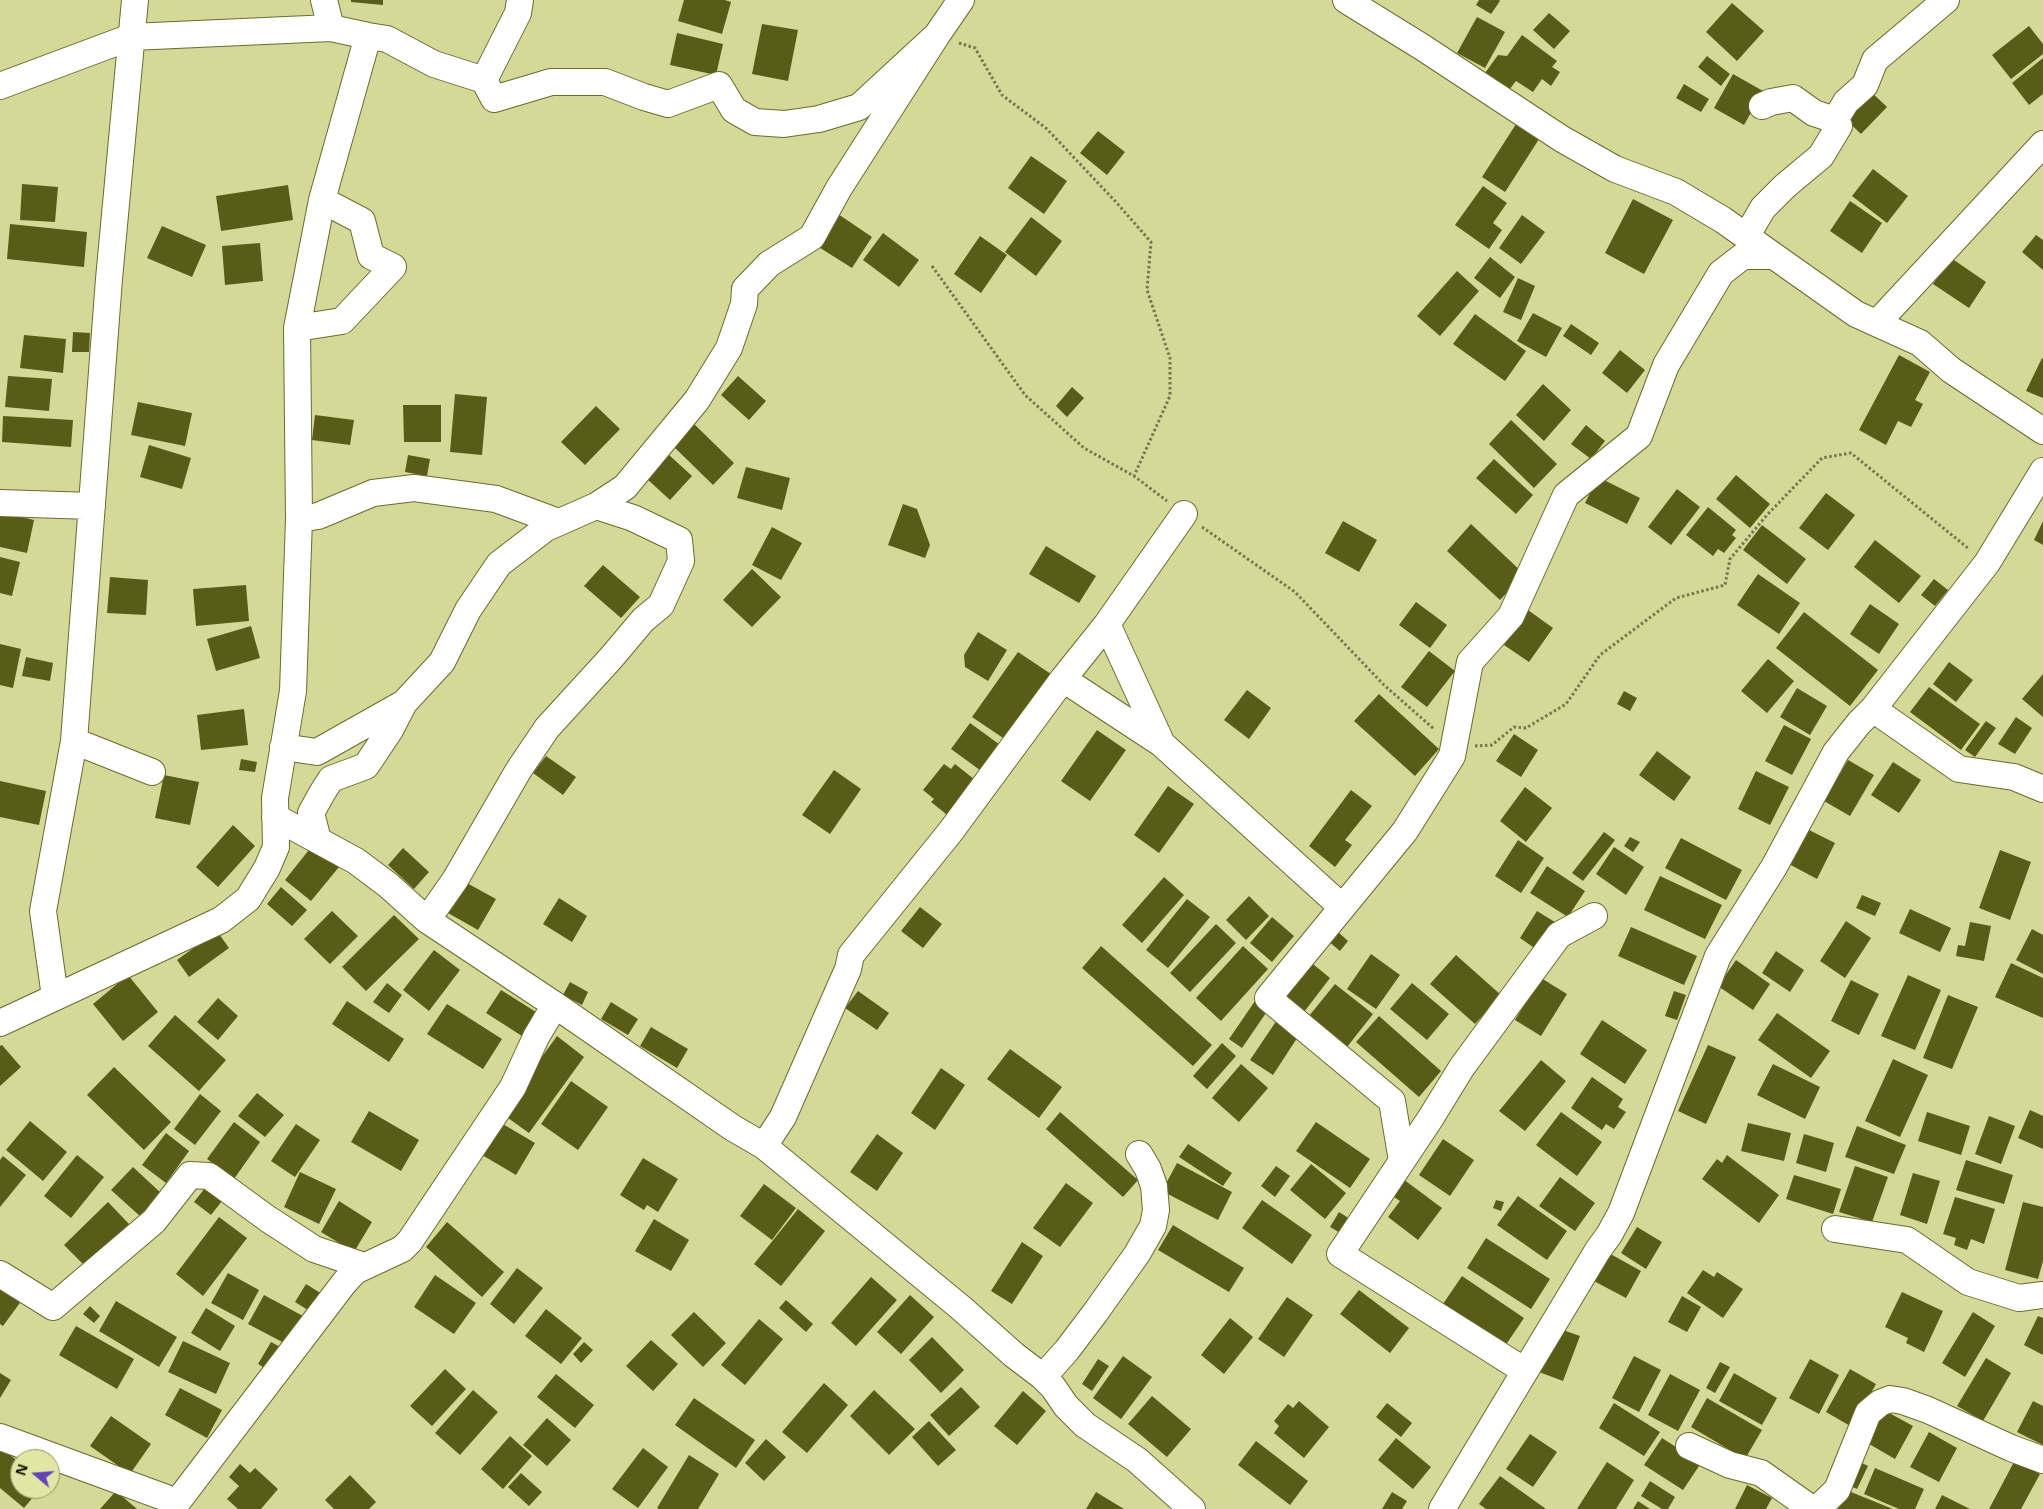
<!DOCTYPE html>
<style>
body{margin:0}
#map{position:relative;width:2043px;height:1509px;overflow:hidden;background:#d4d998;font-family:"Noto Sans",sans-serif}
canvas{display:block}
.north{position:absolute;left:10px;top:1449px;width:50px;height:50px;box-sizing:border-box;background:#e1e6a4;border:1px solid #8f9262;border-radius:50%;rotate:288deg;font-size:14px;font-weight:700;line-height:20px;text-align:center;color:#131400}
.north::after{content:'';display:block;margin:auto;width:18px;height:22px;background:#6642ba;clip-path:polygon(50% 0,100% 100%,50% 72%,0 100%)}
</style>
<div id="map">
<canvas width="2043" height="1509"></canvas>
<div class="north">N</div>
</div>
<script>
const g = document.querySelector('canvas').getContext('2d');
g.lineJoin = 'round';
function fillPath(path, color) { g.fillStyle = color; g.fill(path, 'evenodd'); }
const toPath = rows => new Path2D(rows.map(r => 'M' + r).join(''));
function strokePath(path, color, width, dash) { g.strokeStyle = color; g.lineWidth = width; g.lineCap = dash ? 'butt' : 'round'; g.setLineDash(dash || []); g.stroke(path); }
const building = toPath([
 [351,0,383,0,383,5,351,2],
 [684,0,725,0,731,2,722,34,678,21],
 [1479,0,1499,0,1500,1,1491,14,1476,5],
 [1732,3,1764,31,1737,61,1706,32],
 [1549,13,1570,31,1554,49,1533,30],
 [1477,17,1505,32,1485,68,1457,53],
 [762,24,798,30,788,81,752,74],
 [2029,26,2043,44,2043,54,2011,79,1992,55],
 [677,33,723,44,716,75,670,65],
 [1522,35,1557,61,1552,67,1560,72,1551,86,1542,79,1533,92,1516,81,1509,90,1485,73,1498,55,1507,56],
 [1707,56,1730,74,1721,86,1698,67],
 [2043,58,2043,94,2029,105,2012,83],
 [1733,74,1763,91,1744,125,1714,108],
 [1684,84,1709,99,1701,112,1676,98],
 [1867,88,1887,107,1861,134,1841,115],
 [1518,121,1541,136,1505,192,1482,177],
 [1098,131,1125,152,1107,175,1080,153],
 [1031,156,1067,181,1044,214,1008,188],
 [1873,169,1908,196,1887,223,1852,196],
 [22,184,58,187,55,222,20,220],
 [288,185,293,220,221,231,216,196],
 [1483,186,1507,203,1493,223,1502,230,1489,249,1455,225],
 [1633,199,1673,220,1644,274,1605,253],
 [1850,201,1882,223,1862,253,1830,231],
 [838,214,872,237,852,268,817,246],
 [1522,215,1545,232,1521,264,1499,248],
 [1031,217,1062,241,1036,276,1005,252],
 [10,224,87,232,84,267,7,259],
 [162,226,206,245,192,277,147,258],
 [883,233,919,260,899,287,863,260],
 [2036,235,2043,240,2043,270,2022,252],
 [980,236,1007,255,981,293,954,274],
 [260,243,263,281,225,285,222,246],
 [1490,257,1515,277,1500,298,1474,278],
 [1951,258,1986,282,1969,308,1933,284],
 [1457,271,1479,291,1440,336,1417,316],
 [1518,278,1535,286,1521,320,1503,312],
 [1533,313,1562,328,1546,357,1517,341],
 [1475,314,1526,351,1505,381,1453,344],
 [1571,324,1599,343,1591,355,1563,336],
 [73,332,90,333,89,352,72,352],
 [24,335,66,339,63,373,20,368],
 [1620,350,1645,370,1627,393,1602,373],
 [1899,355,1930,372,1915,400,1923,404,1911,427,1898,421,1886,445,1859,430],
 [2042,358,2043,359,2043,398,2026,391],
 [8,376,52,379,49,411,5,407],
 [738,376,766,401,749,420,721,395],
 [1543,384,1571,410,1544,441,1516,415],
 [1072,387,1084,398,1067,417,1056,406],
 [455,394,487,397,482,455,450,452],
 [138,402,192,413,185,446,131,435],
 [403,405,441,405,441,442,404,442],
 [596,406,620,429,585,465,561,442],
 [315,415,354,420,350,445,312,440],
 [3,416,73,420,71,447,2,442],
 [1511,420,1557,464,1534,488,1489,444],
 [691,421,734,463,713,485,670,443],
 [1586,425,1605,441,1591,459,1571,444],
 [149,445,191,458,182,489,140,477],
 [668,454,692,476,670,500,646,478],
 [408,455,430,459,427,476,405,472],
 [1494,459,1533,495,1516,514,1476,478],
 [746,467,790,478,782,510,737,498],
 [1736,475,1770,504,1750,528,1716,499],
 [1598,477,1640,498,1627,524,1585,503],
 [1677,489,1700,507,1671,545,1648,527],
 [1826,493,1855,515,1828,550,1799,528],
 [903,504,917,509,930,545,925,558,888,545],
 [1708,507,1736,530,1732,535,1736,538,1724,553,1718,549,1713,556,1686,535],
 [0,512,34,520,27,553,0,547],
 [1343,521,1377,540,1359,572,1325,553],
 [2043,521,2043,545,2034,540],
 [1471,524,1524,574,1500,600,1447,551],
 [1762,525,1806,559,1787,584,1743,550],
 [772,527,802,543,781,580,752,565],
 [1875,540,1921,576,1899,603,1854,567],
 [1046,546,1096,576,1079,603,1029,574],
 [0,557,20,562,12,596,0,593],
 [603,565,640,597,621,618,584,586],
 [752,569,781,597,752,627,723,600],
 [1758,574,1800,603,1779,634,1737,605],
 [110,577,148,580,146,615,107,613],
 [1934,579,1948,590,1935,606,1921,595],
 [246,585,249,621,196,626,193,589],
 [1416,602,1447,625,1430,648,1399,625],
 [1870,604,1899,624,1879,654,1850,634],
 [1528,610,1553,628,1529,662,1504,645],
 [1804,612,1878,670,1850,706,1776,648],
 [251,626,260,658,216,671,207,639],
 [978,632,1007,650,988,681,965,667,964,655],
 [0,644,21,649,13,688,0,685],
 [1429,651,1455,671,1427,707,1401,687],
 [1018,652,1054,676,1012,744,972,717],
 [26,657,53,663,50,681,22,676],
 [1768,659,1794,681,1767,713,1741,691],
 [1949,662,1973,680,1956,702,1933,684],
 [2043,674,2043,717,2022,699],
 [1929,687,1980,724,1961,750,1910,712],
 [1797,688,1827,706,1810,735,1780,717],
 [1247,690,1271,708,1249,739,1224,720],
 [1624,691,1637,698,1630,711,1617,704],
 [1379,694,1439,749,1415,776,1354,721],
 [244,709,248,745,201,750,197,715],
 [2016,717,2032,728,2015,754,1998,744],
 [1986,721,1996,728,1975,757,1965,750],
 [970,723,1003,747,984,773,951,749],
 [1784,725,1811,739,1792,775,1765,761],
 [1097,730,1126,750,1090,801,1061,781],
 [1514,734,1538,750,1521,777,1496,761],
 [1657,751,1691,777,1674,801,1639,775],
 [546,756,576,777,563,795,533,773],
 [241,759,257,762,255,772,239,770],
 [1848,760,1874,775,1850,816,1824,801],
 [1893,762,1921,780,1899,813,1871,795],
 [944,764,951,769,955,764,979,783,951,818,931,802,934,799,923,790],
 [834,770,861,789,830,834,802,815],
 [1756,771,1789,787,1770,825,1738,809],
 [164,775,199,782,190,825,155,818],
 [0,781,46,791,39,825,0,817],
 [1168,786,1194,804,1159,853,1134,835],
 [1525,787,1552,808,1526,842,1500,821],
 [1351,790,1372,806,1345,840,1352,845,1335,867,1309,846],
 [233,825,255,846,218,887,196,867],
 [1807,829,1835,843,1817,879,1789,864],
 [1604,832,1615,840,1583,881,1572,873],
 [1630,837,1640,842,1633,852,1624,846],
 [1681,838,1742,870,1726,900,1665,868],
 [1518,840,1544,858,1521,893,1495,876],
 [312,846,339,867,311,901,285,880],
 [1614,847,1644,867,1626,895,1596,874],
 [403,848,429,872,414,889,388,865],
 [2000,850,2031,862,2010,920,1979,908],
 [1547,866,1585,891,1568,917,1530,893],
 [1660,876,1722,905,1705,939,1644,910],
 [1164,877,1184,895,1142,943,1122,925],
 [465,882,496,899,478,930,448,913],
 [281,887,307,910,292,926,267,904],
 [1862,895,1881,903,1875,916,1856,908],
 [1249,896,1269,916,1246,940,1226,920],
 [559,898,587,916,572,942,543,924],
 [1187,899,1210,917,1168,968,1146,950],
 [920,907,942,924,923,948,901,931],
 [1910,909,1951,928,1940,952,1899,933],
 [332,911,358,936,330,964,304,939],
 [1537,911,1558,924,1540,952,1520,938],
 [394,915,419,939,366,991,342,967],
 [1272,917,1294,936,1272,962,1250,943],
 [1846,921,1871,938,1845,978,1820,961],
 [1970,922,1991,926,1984,961,1956,956,1958,945,1965,946],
 [1216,924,1236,943,1190,992,1170,973],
 [1631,927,1697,956,1684,985,1618,956],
 [2032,929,2043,935,2043,974,2016,960],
 [217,931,229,948,189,977,177,960],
 [1337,931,1348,941,1340,951,1328,941],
 [1101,946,1212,1045,1193,1066,1082,968],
 [1243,946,1268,969,1221,1021,1196,998],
 [434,950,460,970,429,1011,403,990],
 [1776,951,1804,970,1790,992,1762,973],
 [1371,954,1400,975,1376,1009,1347,989],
 [1456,955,1501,995,1475,1024,1430,984],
 [1308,960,1330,978,1304,1012,1281,994],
 [1736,960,1770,984,1753,1010,1718,986],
 [2011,963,2043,978,2043,1018,1995,997],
 [128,975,158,1012,123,1041,93,1004],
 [1908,975,1941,990,1915,1050,1881,1036],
 [1541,978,1567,994,1541,1036,1515,1020],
 [1851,980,1879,994,1859,1035,1831,1021],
 [570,982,588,992,582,1005,563,995],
 [387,983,402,995,389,1013,373,1002],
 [1412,983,1449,1014,1427,1040,1390,1009],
 [1335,984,1373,1014,1347,1047,1309,1016],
 [501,990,536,1012,522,1036,486,1013],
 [858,991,889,1013,877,1030,845,1008],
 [1674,991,1686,995,1677,1020,1665,1016],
 [1948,995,1978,1007,1952,1069,1923,1058],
 [218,998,238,1016,218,1040,197,1022],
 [347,1001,404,1039,389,1062,332,1024],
 [1255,1001,1268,1010,1242,1048,1229,1039],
 [611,1002,638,1019,628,1035,601,1019],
 [447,1004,502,1039,483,1069,427,1034],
 [1777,1013,1830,1051,1811,1078,1758,1040],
 [175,1015,226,1060,199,1091,148,1046],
 [1379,1016,1441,1071,1419,1097,1356,1042],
 [1279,1017,1301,1032,1273,1075,1250,1060],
 [1602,1020,1647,1050,1625,1084,1580,1054],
 [651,1027,688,1049,677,1068,640,1046],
 [557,1036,584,1057,529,1133,501,1113],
 [1222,1043,1236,1056,1207,1089,1193,1076],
 [2,1045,21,1067,0,1086,0,1046],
 [1708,1045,1736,1057,1706,1124,1678,1111],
 [1010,1049,1062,1087,1039,1118,987,1079],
 [1893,1059,1928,1075,1900,1137,1865,1121],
 [1541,1060,1566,1081,1525,1131,1499,1111],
 [1241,1064,1268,1088,1239,1122,1212,1098],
 [1773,1064,1820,1087,1805,1119,1757,1095],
 [114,1067,171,1122,144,1150,87,1095],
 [941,1068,965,1085,935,1130,911,1113],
 [1592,1077,1623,1099,1618,1107,1626,1112,1614,1129,1606,1124,1602,1130,1571,1108],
 [571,1081,608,1107,578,1150,541,1124],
 [257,1093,284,1115,265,1137,238,1116],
 [200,1094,221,1111,195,1145,174,1129],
 [2030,1110,2043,1116,2043,1149,2018,1138],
 [369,1111,419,1140,401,1171,351,1142],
 [1060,1112,1138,1180,1123,1197,1046,1129],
 [1561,1112,1602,1142,1577,1176,1536,1145],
 [1927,1112,1970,1126,1961,1155,1918,1141],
 [1989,1116,2015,1126,2001,1164,1975,1154],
 [496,1120,535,1143,516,1175,477,1152],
 [30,1121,67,1152,43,1181,6,1150],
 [234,1122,260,1142,234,1179,207,1159],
 [1316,1122,1370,1159,1350,1188,1296,1151],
 [1748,1123,1791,1133,1784,1161,1741,1151],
 [296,1124,320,1140,295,1177,271,1161],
 [1857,1126,1906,1145,1894,1174,1845,1157],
 [166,1133,189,1151,166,1183,142,1165],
 [877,1134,903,1153,877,1191,850,1172],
 [1804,1134,1834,1143,1826,1172,1796,1163],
 [1443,1139,1474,1160,1450,1196,1419,1175],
 [1188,1144,1232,1173,1223,1186,1179,1157],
 [77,1155,104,1177,71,1218,44,1196],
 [1727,1155,1779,1195,1759,1223,1702,1179,1717,1159,1722,1163],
 [3,1156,26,1175,0,1207,0,1160],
 [643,1158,678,1179,658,1212,647,1205,644,1210,620,1195],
 [1966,1160,2013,1175,2004,1204,1956,1190],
 [1177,1163,1232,1192,1218,1220,1162,1191],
 [1311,1164,1346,1193,1325,1219,1290,1190],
 [1276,1166,1290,1176,1275,1197,1261,1186],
 [1855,1166,1888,1177,1872,1222,1839,1212],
 [133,1167,162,1194,141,1217,111,1190],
 [300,1172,336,1189,319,1224,284,1207],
 [1913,1173,1940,1181,1927,1224,1900,1215],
 [1794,1175,1841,1189,1833,1214,1786,1199],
 [1560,1177,1595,1203,1575,1231,1539,1206],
 [1403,1179,1442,1208,1418,1240,1388,1217,1400,1201,1391,1195],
 [1066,1183,1093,1203,1060,1247,1033,1228],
 [764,1184,796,1208,772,1240,740,1216],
 [205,1188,222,1201,211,1215,194,1202],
 [1518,1196,1567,1231,1547,1260,1497,1225],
 [1955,1197,1995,1209,1984,1244,1971,1239,1967,1250,1954,1245,1956,1238,1943,1234],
 [1262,1200,1312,1235,1292,1264,1242,1228],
 [1496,1200,1504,1202,1501,1211,1493,1208],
 [339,1201,372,1222,354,1252,321,1232],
 [108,1202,129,1224,85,1266,64,1245],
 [2023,1202,2043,1207,2043,1261,2038,1279,2005,1270],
 [798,1209,825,1231,781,1286,754,1264],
 [1339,1212,1350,1219,1342,1234,1330,1227],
 [219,1217,247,1238,203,1296,176,1274],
 [654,1219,689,1240,671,1271,635,1251],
 [447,1222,504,1272,482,1297,426,1247],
 [1173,1225,1244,1268,1229,1292,1158,1250],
 [1637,1227,1662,1242,1646,1269,1621,1253],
 [1486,1238,1550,1279,1531,1309,1467,1268],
 [1022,1242,1043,1256,1012,1304,991,1291],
 [1605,1251,1641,1271,1626,1298,1590,1279],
 [517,1268,543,1288,514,1324,490,1304],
 [1703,1270,1714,1277,1717,1272,1743,1289,1723,1318,1687,1293],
 [228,1273,259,1290,243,1320,211,1303],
 [435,1275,476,1303,454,1334,414,1307],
 [1462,1276,1524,1318,1505,1346,1443,1304],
 [871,1277,897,1300,856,1346,831,1323],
 [0,1284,22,1300,3,1326,0,1324],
 [306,1284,322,1294,311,1312,295,1302],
 [1359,1290,1409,1328,1390,1353,1340,1314],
 [1902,1292,1943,1311,1924,1352,1906,1343,1908,1338,1885,1327],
 [264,1295,303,1316,288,1345,248,1324],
 [910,1295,934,1317,901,1354,877,1332],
 [1682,1296,1701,1307,1687,1332,1668,1322],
 [1287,1297,1313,1315,1284,1357,1258,1339],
 [786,1300,813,1324,806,1332,779,1308],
 [116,1301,177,1337,159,1367,99,1331],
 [90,1306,100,1316,94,1323,83,1314],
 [206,1308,235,1326,220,1351,191,1333],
 [546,1309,582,1338,561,1364,525,1336],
 [694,1312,726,1343,703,1367,671,1335],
 [1973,1312,1995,1326,1965,1377,1942,1363],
 [2038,1316,2043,1318,2043,1355,2024,1345],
 [1230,1318,1253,1337,1224,1374,1201,1355],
 [759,1319,783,1339,745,1385,721,1365],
 [76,1326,134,1359,117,1389,59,1355],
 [1557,1328,1580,1336,1563,1381,1539,1372],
 [932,1337,964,1370,941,1393,909,1360],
 [651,1340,678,1364,653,1391,626,1366],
 [183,1341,230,1363,216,1394,168,1372],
 [271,1342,282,1348,268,1370,258,1364],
 [584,1342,593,1350,581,1363,573,1354],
 [1123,1356,1152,1377,1121,1419,1093,1398],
 [1634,1356,1661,1370,1639,1412,1612,1398],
 [1986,1358,2011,1373,1983,1421,1957,1406],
 [1098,1359,1109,1366,1092,1391,1082,1384],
 [1810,1359,1839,1375,1819,1414,1789,1398],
 [1720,1362,1730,1367,1715,1393,1706,1388],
 [445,1369,466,1389,432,1426,410,1406],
 [1850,1369,1876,1384,1852,1427,1826,1412],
 [0,1373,11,1380,0,1398],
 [1734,1373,1777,1398,1762,1425,1719,1401],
 [556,1374,594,1405,575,1428,537,1397],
 [1670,1374,1700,1390,1678,1431,1648,1415],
 [824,1383,848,1405,807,1453,782,1432],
 [961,1387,980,1407,949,1436,930,1415],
 [180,1388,222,1410,207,1438,165,1415],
 [473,1390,498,1412,460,1455,435,1433],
 [874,1390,915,1429,889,1455,850,1416],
 [1023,1391,1046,1411,1017,1445,994,1426],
 [1152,1396,1191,1429,1167,1457,1128,1424],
 [694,1398,755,1440,736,1468,675,1425],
 [1707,1398,1762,1430,1745,1459,1691,1427],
 [1299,1401,1329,1427,1304,1458,1274,1433,1279,1426,1274,1421,1288,1404,1293,1408],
 [2033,1401,2043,1406,2043,1445,2017,1432],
 [1387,1403,1412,1423,1401,1437,1376,1417],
 [1614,1403,1660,1432,1644,1456,1599,1428],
 [1882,1409,1913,1426,1895,1459,1864,1441],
 [111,1416,151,1444,130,1474,90,1446],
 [547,1418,571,1440,547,1466,523,1445],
 [929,1421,956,1450,938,1466,912,1437],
 [1929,1432,1957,1448,1939,1482,1910,1467],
 [1530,1434,1557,1452,1533,1487,1506,1469],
 [510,1436,532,1456,503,1489,481,1469],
 [1396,1438,1431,1467,1413,1489,1378,1460],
 [1662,1438,1701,1463,1683,1490,1644,1465],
 [766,1439,786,1457,764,1481,745,1463],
 [1256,1441,1308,1481,1290,1505,1238,1465],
 [0,1447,20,1463,20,1489,40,1489,24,1508,0,1488],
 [643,1448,668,1467,638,1508,612,1489],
 [689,1455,719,1474,698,1509,659,1509,657,1508],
 [2015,1460,2040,1474,2021,1509,1989,1509],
 [1858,1461,1868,1466,1857,1489,1846,1484],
 [1607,1462,1634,1480,1616,1509,1577,1509],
 [240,1464,250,1473,255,1468,278,1489,261,1509,238,1509,227,1499,239,1486,229,1477],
 [1875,1468,1924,1489,1915,1509,1899,1509,1864,1494],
 [521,1473,542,1492,529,1506,508,1487],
 [350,1475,376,1502,369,1509,334,1509,325,1500],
 [1500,1476,1546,1509,1486,1509,1479,1504],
 [1650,1481,1675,1497,1668,1509,1662,1509,1641,1496],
 [1747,1485,1772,1498,1766,1509,1735,1509],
 [1846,1490,1893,1509,1838,1509],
 [116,1491,137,1509,100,1509],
 [1096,1492,1124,1509,1086,1509],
 [1392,1492,1407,1501,1402,1509,1382,1509],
 [1942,1495,1970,1509,1935,1509],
 [1638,1501,1650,1509,1633,1509]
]);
const path = toPath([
 [959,43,975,48,1002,95,1047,129,1115,201,1151,242,1147,290,1170,358,1170,396,1134,476],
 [932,266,1025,395,1084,448,1134,476,1167,501],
 [1202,527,1295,592,1384,685,1434,729],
 [1475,746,1492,745,1514,727,1526,728,1566,704,1600,655,1676,598,1725,585,1730,559,1767,515,1822,458,1851,453,1969,549]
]);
const minor = toPath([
 [1346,0,1422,47,1562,139,1615,169,1676,192,1723,220,1856,314,1920,343,1951,370,2043,431],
 [937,35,961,0],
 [368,36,387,39,434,64,484,80,494,99,551,82,605,82,644,97,668,104,719,85,734,110,755,122,784,124,819,119,859,107,937,35,839,188,812,237,769,264,745,289,744,304,729,348,697,400,625,487,596,506],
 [484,80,518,13,520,0],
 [0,86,131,37,331,28],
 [1762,106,1771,102,1793,98,1814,113,1835,120],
 [1746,237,1763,208,1785,186,1821,156,1839,126,1835,120,1846,102,1865,85,1875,60,1946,0],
 [1877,323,2043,144],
 [297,328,342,321,393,267,371,256,362,221,322,200],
 [0,503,92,506],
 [299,519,318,516,373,493,414,488,496,499,558,522],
 [1107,624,1162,744],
 [1063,679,1162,744,1342,907],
 [1873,709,1959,769,2014,777,2043,789],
 [74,741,152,772],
 [283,747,317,752,404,703],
 [275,817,356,861,388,885,427,920,555,1005,733,1128,764,1146,960,1307,1014,1355,1043,1377,1053,1387,1066,1406,1085,1425,1137,1460,1192,1509],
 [318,840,311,813,322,793,331,779,366,766,390,730,404,703,442,662,468,610,499,564,546,528,596,506,633,518,679,540,681,561,661,605,643,620,611,658,547,728,518,771,455,880,427,920],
 [55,997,43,911,74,741,109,279,135,0],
 [0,1023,221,920,248,899,267,868,276,847,275,798,293,691,299,519,297,328,322,200,368,36,331,28,324,0],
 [764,1146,783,1117,848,969,851,955,951,831,1063,679,1107,624,1184,514],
 [1402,1161,1392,1101,1268,998,1405,831,1452,756,1470,662,1511,616,1566,495,1639,436,1666,365,1721,273,1743,256,1774,256],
 [1835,1229,1907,1240,1968,1282,2019,1298,2043,1295],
 [0,1274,53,1307,154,1221,190,1175,209,1176,268,1219,314,1249,364,1266],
 [1525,1371,1340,1254,1430,1119,1462,1067,1559,935,1594,916],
 [1043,1377,1067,1350,1095,1313,1137,1254,1153,1226,1156,1210,1154,1186,1148,1169,1139,1154],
 [0,1437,177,1502],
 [1689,1446,1730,1465,1761,1473,1812,1509],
 [172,1509,344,1283,355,1271,402,1249,410,1241,513,1087,536,1037,555,1005],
 [1442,1509,1598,1250,1609,1235,1621,1213,1718,956,1774,867,1836,752,1859,723,1873,709,1987,563,2043,471],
 [1817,1509,1837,1490,1868,1413,1880,1403,1890,1399,1903,1401,1928,1410,2011,1448,2043,1460]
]);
fillPath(building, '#595c16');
strokePath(minor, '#696c2d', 28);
strokePath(path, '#74774c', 3, [2.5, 2.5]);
strokePath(minor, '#fff', 26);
</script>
